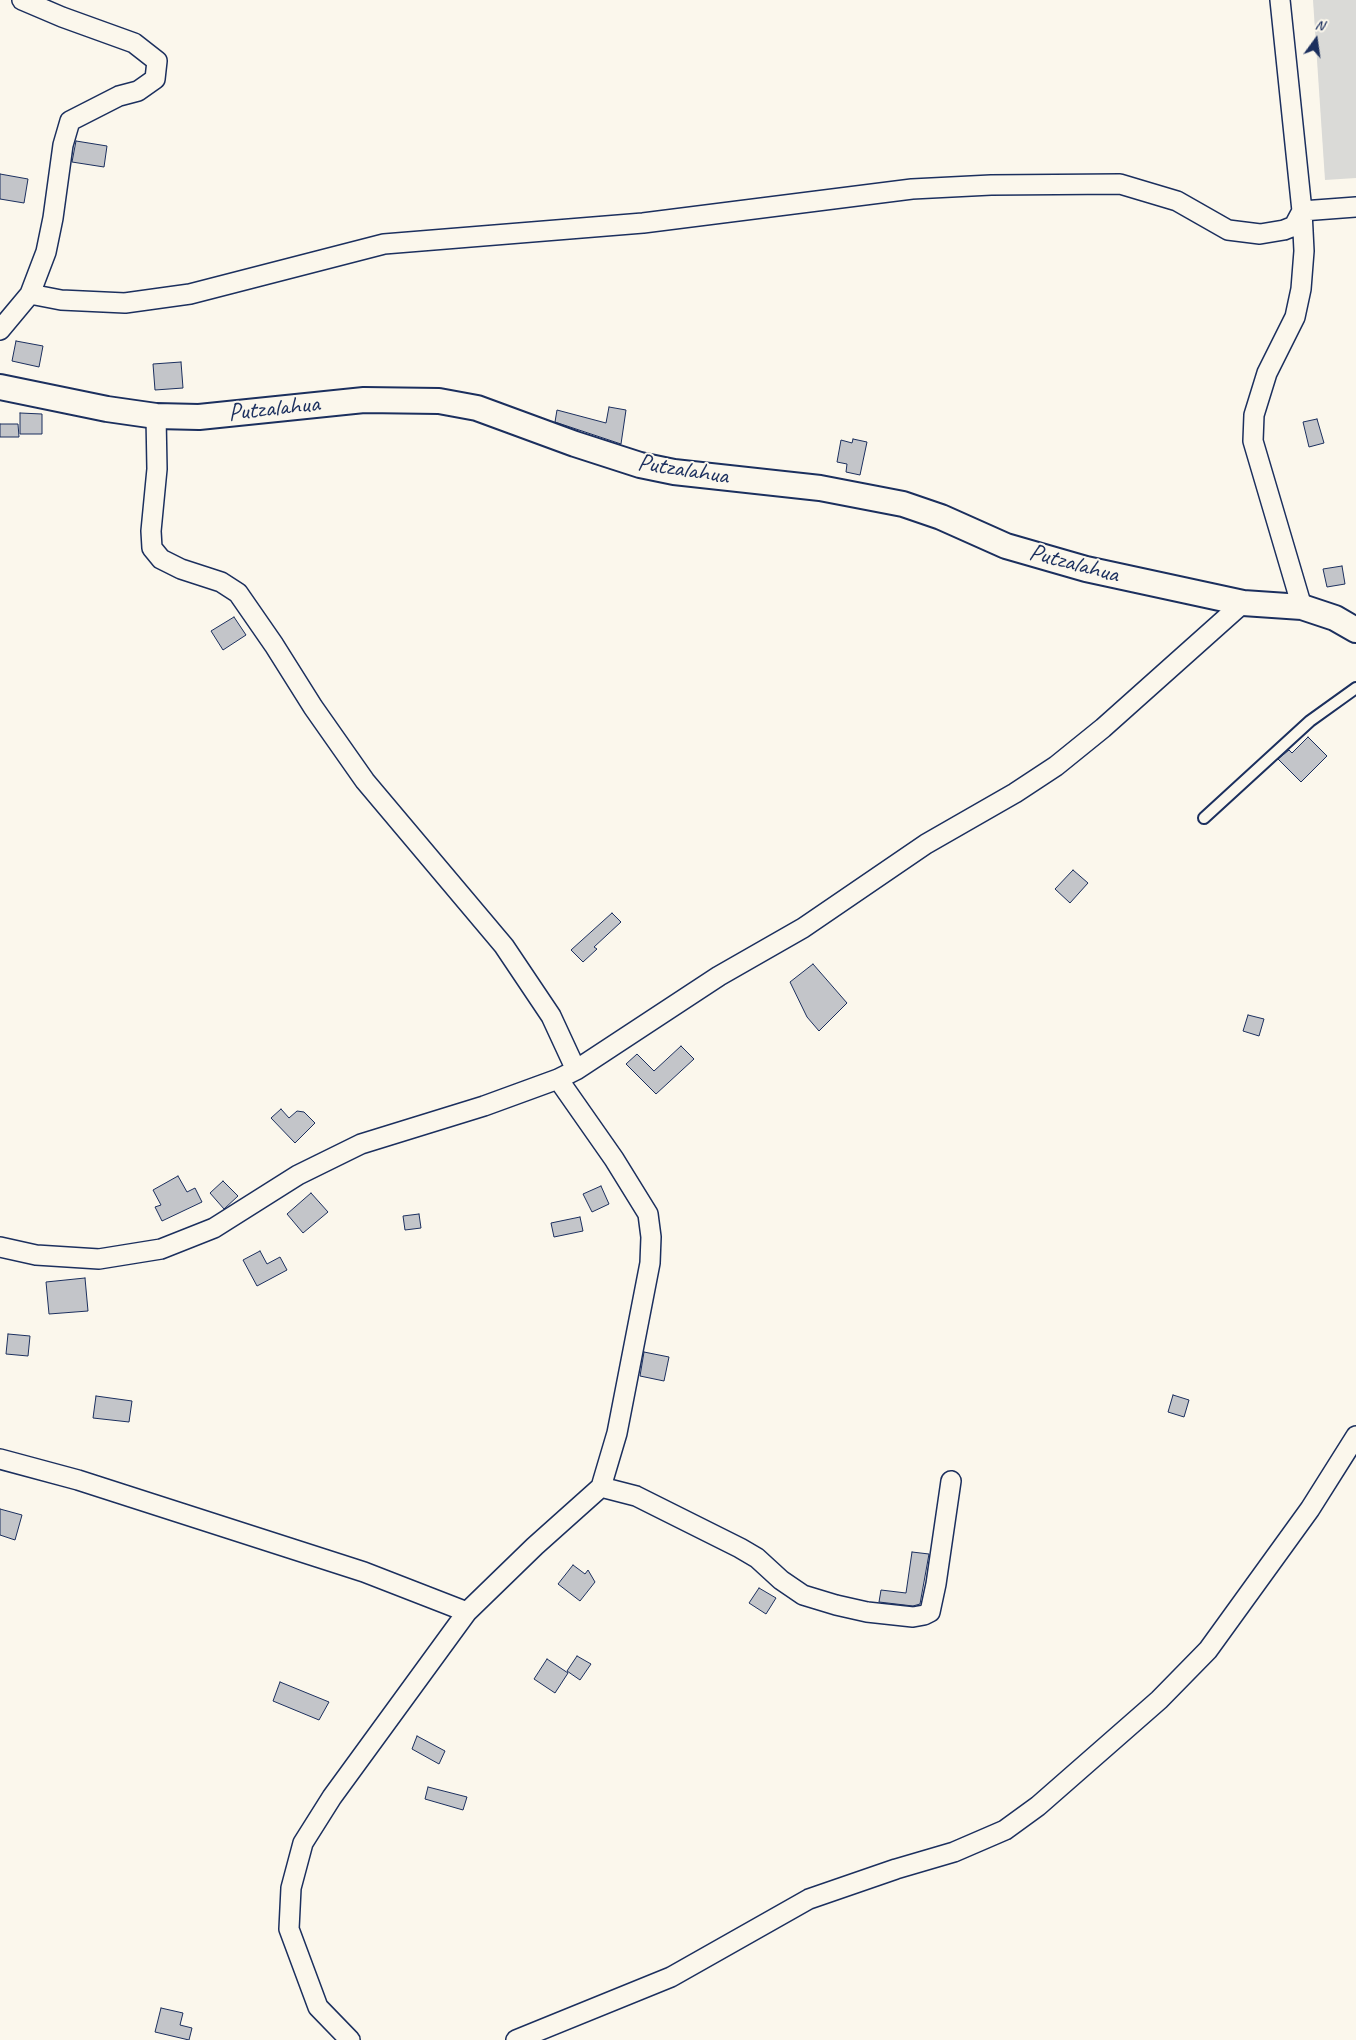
<!DOCTYPE html>
<style>
body{margin:0}
#map{position:relative;width:1356px;height:2040px;overflow:hidden;background:#fbf7ec;font-family:Caveat,sans-serif}
canvas{display:block}
.north{position:absolute;left:1291px;top:15px;width:50px;height:50px;-webkit-text-stroke:4px #fbf7ec;paint-order:stroke;rotate:14deg;font-size:14px;font-weight:700;line-height:20px;text-align:center;color:#1b2f5e}
.north::after{content:'';display:block;margin:auto;width:18px;height:22px;background:#1b2f5e;clip-path:polygon(50% 0,100% 100%,50% 72%,0 100%)}
</style>
<div id="map">
<canvas width="1356" height="2040"></canvas>
<div class="north">N</div>
</div>
<script>
const g = document.querySelector('canvas').getContext('2d');
g.lineJoin = 'round';
function fillPath(path, color) { g.fillStyle = color; g.fill(path, 'evenodd'); }
const toPath = rows => new Path2D(rows.map(r => 'M' + r).join(''));
function strokePath(path, color, width, dash) { g.strokeStyle = color; g.lineWidth = width; g.lineCap = dash ? 'butt' : 'round'; g.setLineDash(dash || []); g.stroke(path); }
function write(font, color, halo, rows, align = 'center') {
  g.font = font + ' Caveat,sans-serif'; g.lineWidth = 4; g.setLineDash([]); g.textBaseline = 'middle'; g.strokeStyle = halo; g.fillStyle = color; for (const [text, x, y, turn = 0] of rows) {
    g.save(); g.translate(x, y); g.rotate((+turn || 0) * Math.PI / 180); g.textAlign = isNaN(turn) ? turn : align; if (halo) g.strokeText(text, 0, 0); g.fillText(text, 0, 0); g.restore();
  }
}
const green = toPath([
 [1313,0,1356,0,1356,178,1325,180]
]);
const building = toPath([
 [76,141,107,146,104,167,72,162,76,141],
 [0,174,28,179,24,203,0,199,0,174],
 [16,341,43,346,39,367,12,361,16,341],
 [181,362,183,388,155,390,153,364,181,362],
 [609,407,626,410,621,444,555,422,557,410,606,423,609,407],
 [20,413,42,414,42,434,20,434,20,413],
 [1317,419,1324,443,1309,447,1303,422,1317,419],
 [0,424,18,424,19,437,0,437,0,424],
 [853,439,867,442,860,475,846,472,847,464,837,462,841,440,852,443,853,439],
 [1342,566,1345,584,1327,587,1323,569,1342,566],
 [234,617,246,635,223,650,211,631,234,617],
 [1308,737,1327,756,1301,782,1278,759,1289,750,1292,753,1308,737],
 [1073,870,1088,883,1070,903,1055,889,1073,870],
 [612,913,621,922,594,947,597,949,583,962,571,950,612,913],
 [813,964,847,1003,819,1031,807,1017,790,982,813,964],
 [1248,1015,1264,1019,1259,1036,1243,1031,1248,1015],
 [681,1046,694,1059,656,1094,626,1064,637,1054,654,1071,681,1046],
 [281,1109,289,1118,297,1111,304,1112,315,1123,295,1143,271,1118,281,1109],
 [178,1176,187,1192,195,1188,202,1202,162,1221,155,1207,161,1205,153,1190,178,1176],
 [223,1181,238,1196,224,1209,210,1193,223,1181],
 [601,1186,609,1204,592,1212,583,1194,601,1186],
 [311,1193,328,1212,303,1233,287,1214,311,1193],
 [419,1214,421,1228,405,1230,403,1216,419,1214],
 [580,1217,583,1231,554,1237,551,1223,580,1217],
 [260,1251,267,1264,280,1257,287,1270,257,1286,243,1260,260,1251],
 [85,1278,88,1311,49,1314,46,1282,85,1278],
 [8,1334,30,1336,28,1356,6,1354,8,1334],
 [644,1352,669,1357,664,1381,640,1376,644,1352],
 [1173,1395,1189,1400,1184,1417,1168,1412,1173,1395],
 [96,1396,132,1401,129,1422,93,1418,96,1396],
 [0,1509,22,1515,15,1540,0,1535,0,1509],
 [912,1552,929,1554,920,1604,913,1606,879,1602,881,1590,906,1593,912,1552],
 [573,1565,585,1574,588,1570,595,1582,580,1601,558,1584,573,1565],
 [759,1588,776,1598,766,1614,749,1603,759,1588],
 [577,1656,591,1664,580,1680,567,1671,577,1656],
 [547,1659,568,1673,555,1693,534,1679,547,1659],
 [280,1682,329,1702,319,1720,273,1701,280,1682],
 [417,1736,445,1751,439,1764,412,1749,417,1736],
 [428,1787,467,1797,463,1810,425,1799,428,1787],
 [161,2008,183,2013,180,2025,192,2028,189,2040,155,2032,161,2008]
]);
const service = toPath([
 [1204,818,1310,721,1356,688]
]);
const minor = toPath([
 [1280,0,1302,211,1304,251,1301,289,1295,317,1267,373,1254,415,1253,441,1302,607],
 [30,294,61,300,125,303,190,294,384,244,643,223,912,189,991,185,1120,184,1177,201,1228,230,1260,234,1284,230,1294,226,1302,211,1356,207],
 [0,330,30,294,46,252,53,218,63,145,70,121,119,96,138,91,155,79,157,61,134,43,62,17,22,0],
 [156,416,157,469,151,531,152,548,161,559,181,569,221,582,238,593,274,645,313,707,365,781,504,946,551,1016,576,1070],
 [0,1247,36,1255,99,1259,161,1249,214,1228,298,1175,361,1144,484,1106,558,1079,576,1070,719,976,803,928,926,844,1015,793,1056,766,1103,728,1243,603],
 [0,1459,78,1480,364,1572,467,1612],
 [601,1487,636,1496,740,1548,757,1558,781,1580,803,1595,836,1605,867,1612,913,1617,924,1615,930,1612,936,1584,951,1481],
 [350,2040,318,2007,289,1929,291,1888,303,1843,332,1797,467,1612,535,1546,601,1487,617,1433,650,1263,651,1237,648,1214,614,1159,558,1079],
 [516,2040,671,1977,809,1899,896,1869,954,1852,1005,1830,1038,1806,1159,1700,1208,1650,1310,1509,1356,1436]
]);
const tertiary = toPath([
 [0,387,107,409,156,416,199,417,364,400,439,401,477,408,575,444,640,465,674,472,820,488,903,504,941,517,1006,546,1086,569,1243,603,1302,607,1335,618,1356,630]
]);
const streetNames = [
 ["Putzalahua",274,409,-6],
 ["Putzalahua",683,470,9],
 ["Putzalahua",1074,564,15]
];
fillPath(green, '#dadad7');
fillPath(building, '#c3c5c9');
strokePath(building, '#1b2f5e', 1);
strokePath(service, '#1b2f5e', 14);
strokePath(minor, '#1b2f5e', 22);
strokePath(tertiary, '#1b2f5e', 28);
strokePath(service, '#fbf7ec', 10);
strokePath(minor, '#fbf7ec', 19);
strokePath(tertiary, '#fbf7ec', 24);
write('25px', '#1b2f5e', '#fbf7ec', streetNames);
</script>
